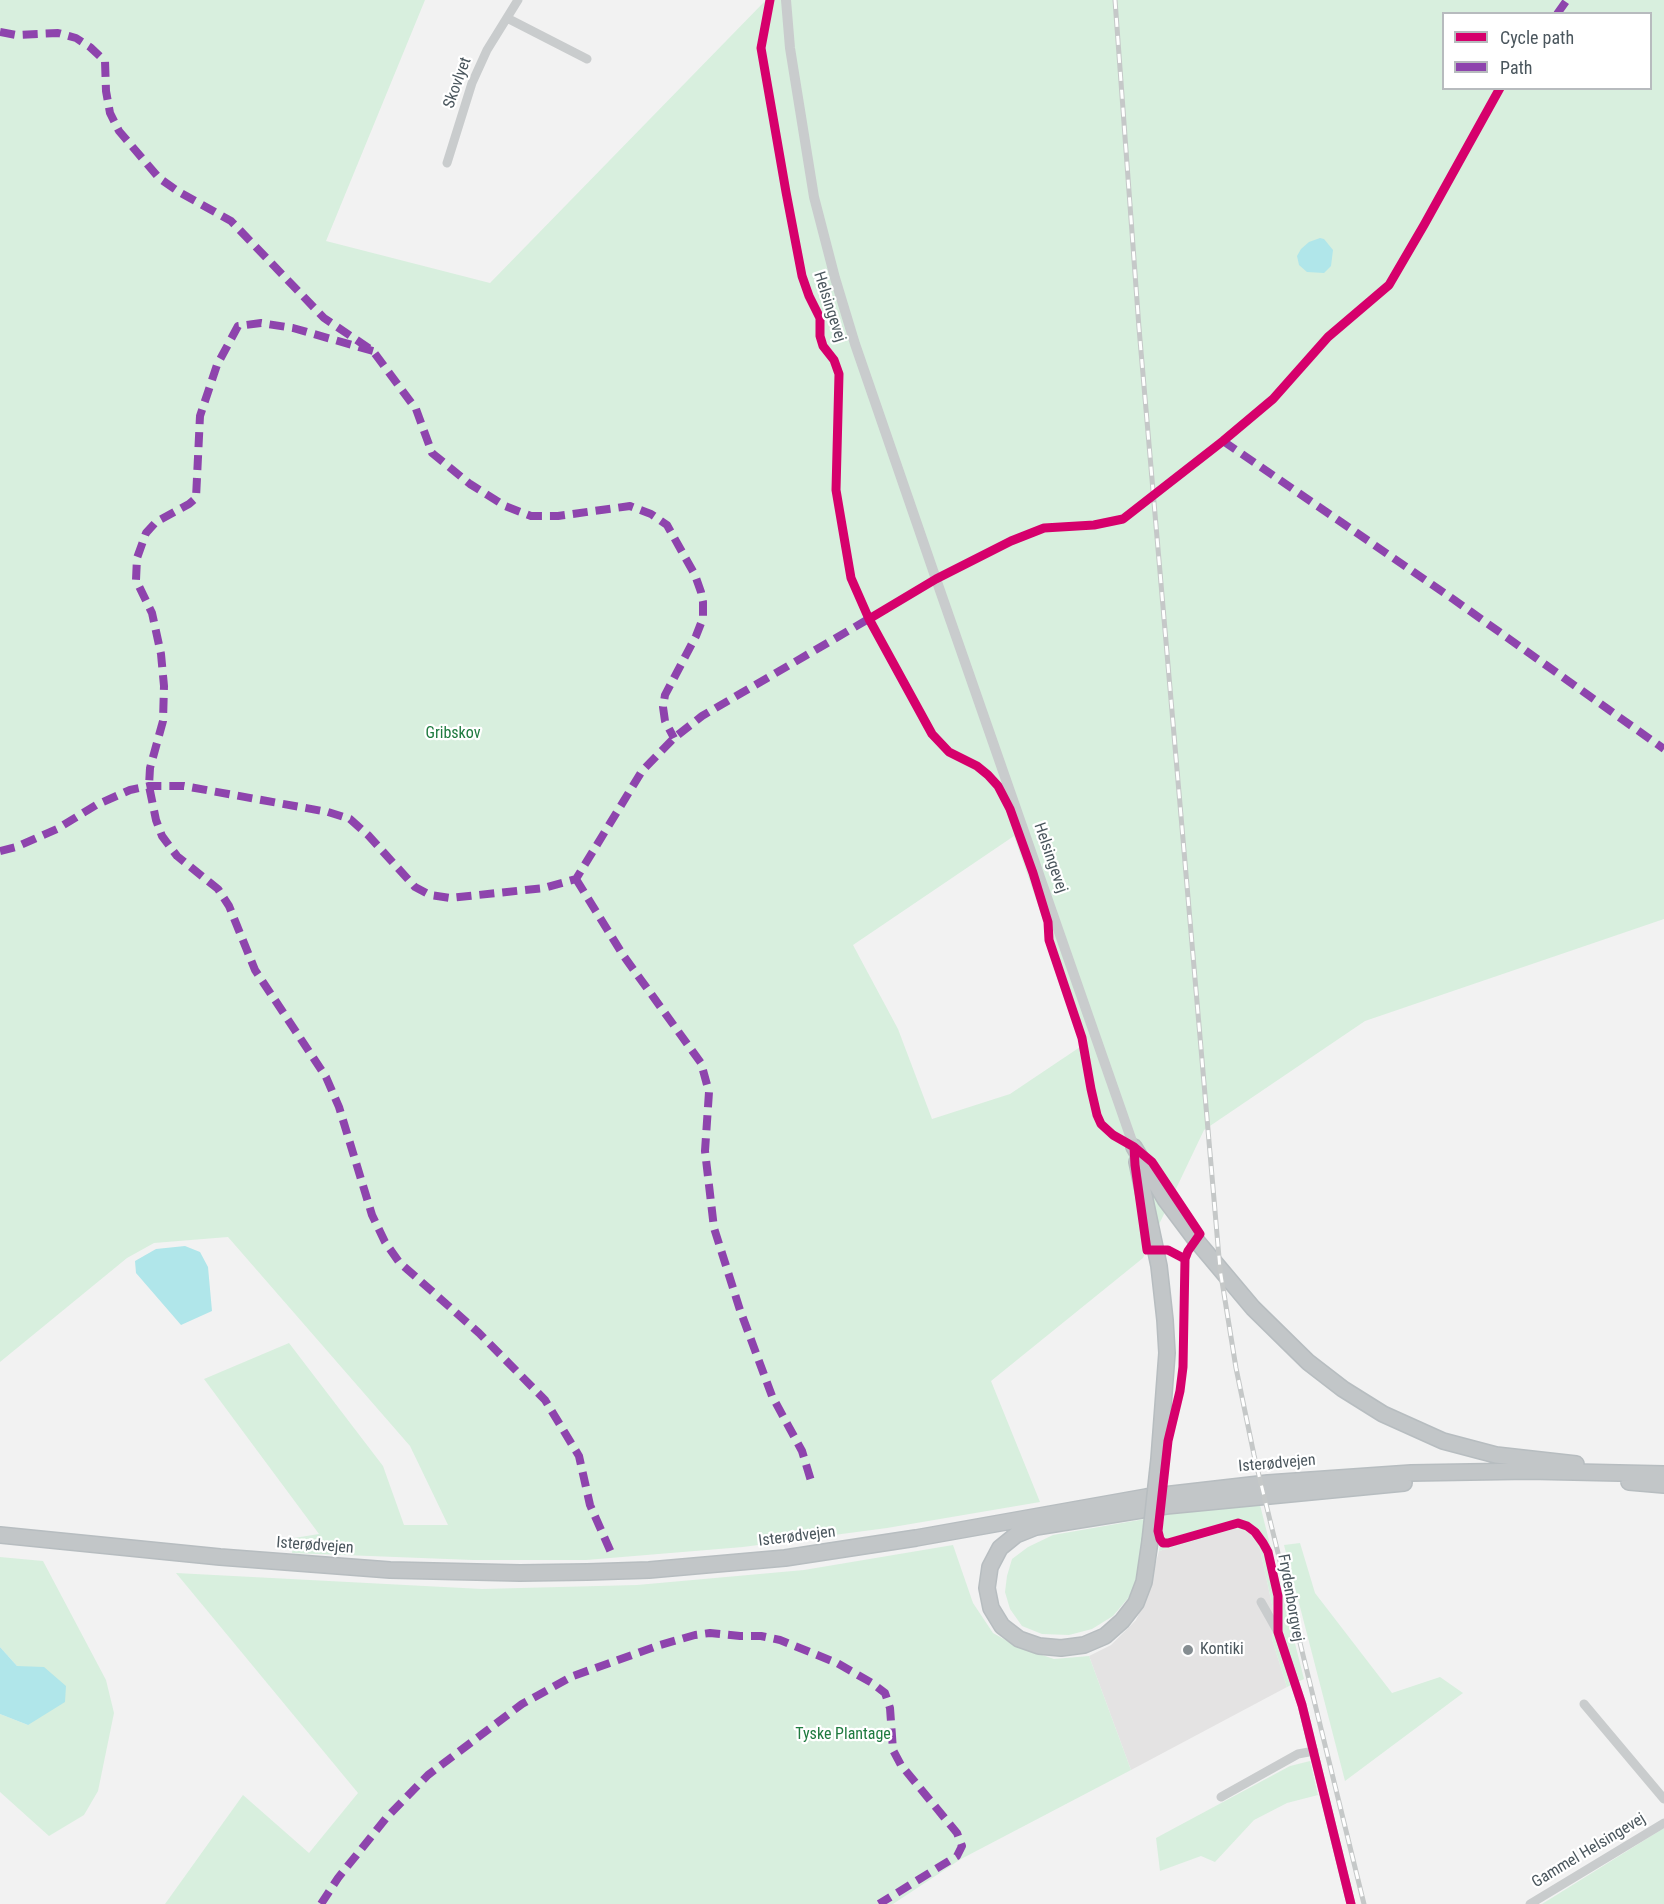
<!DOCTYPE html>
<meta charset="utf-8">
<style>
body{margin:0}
#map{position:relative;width:1664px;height:1904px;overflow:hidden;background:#f2f2f2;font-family:"Roboto Condensed",sans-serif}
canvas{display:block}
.legend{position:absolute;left:1442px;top:12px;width:210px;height:78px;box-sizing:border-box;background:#fff;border:2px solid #b7bbbe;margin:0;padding:8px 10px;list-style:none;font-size:18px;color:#4a565d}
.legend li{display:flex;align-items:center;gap:12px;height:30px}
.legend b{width:30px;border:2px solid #b7bbbe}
</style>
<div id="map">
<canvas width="1664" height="1904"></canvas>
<ul class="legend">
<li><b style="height:8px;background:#d6006c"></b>Cycle path</li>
<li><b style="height:8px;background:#8e44ad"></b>Path</li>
</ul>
</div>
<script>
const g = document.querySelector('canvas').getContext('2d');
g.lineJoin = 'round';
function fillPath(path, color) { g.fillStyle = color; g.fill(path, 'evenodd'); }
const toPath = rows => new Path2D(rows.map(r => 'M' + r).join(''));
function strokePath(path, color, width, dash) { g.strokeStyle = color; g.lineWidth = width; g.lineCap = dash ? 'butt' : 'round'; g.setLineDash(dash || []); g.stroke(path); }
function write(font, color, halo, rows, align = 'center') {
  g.font = font + ' "Roboto Condensed",sans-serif'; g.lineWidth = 4.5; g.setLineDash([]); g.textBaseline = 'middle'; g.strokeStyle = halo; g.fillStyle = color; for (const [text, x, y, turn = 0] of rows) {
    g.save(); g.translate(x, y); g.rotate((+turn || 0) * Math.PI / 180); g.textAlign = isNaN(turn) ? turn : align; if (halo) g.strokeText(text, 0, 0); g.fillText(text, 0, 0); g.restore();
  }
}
const education = toPath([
 [1236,1528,1250,1533,1260,1549,1273,1609,1272,1639,1287,1687,1131,1770,1089,1656,1111,1645,1136,1620,1146,1599,1159,1551]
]);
const green = toPath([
 [0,0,425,0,326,241,490,283,766,0,1664,0,1664,919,1365,1021,1204,1130,1143,1258,991,1381,1040,1502,887,1528,743,1547,586,1560,473,1560,292,1553,294,1538,319,1534,204,1379,289,1343,383,1466,404,1525,448,1525,410,1446,228,1237,154,1243,127,1258,0,1362],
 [1444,14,1650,14,1650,88,1444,88],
 [1014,836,1086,1043,1010,1094,932,1119,898,1029,853,945],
 [1259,1501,1304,1679,1287,1687,1272,1639,1273,1609,1260,1549,1250,1533,1236,1528,1159,1551,1165,1512],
 [1145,1519,1140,1571,1129,1597,1113,1616,1092,1629,1069,1635,1042,1634,1022,1626,1010,1609,1005,1592,1007,1576,1012,1559,1028,1547,1053,1535],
 [1300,1543,1315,1593,1392,1693,1440,1677,1463,1693,1345,1781,1284,1545],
 [953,1545,973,1603,993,1633,1018,1647,1054,1659,1089,1656,1131,1770,961,1859,893,1904,165,1904,243,1795,309,1853,358,1793,176,1573,482,1589,637,1585,804,1570],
 [0,1557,43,1561,106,1680,114,1713,98,1791,84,1815,49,1836,0,1792,0,1714,28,1725,17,1666,0,1647],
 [1310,1761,1318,1795,1287,1803,1254,1820,1215,1862,1201,1856,1160,1871,1156,1838,1290,1766],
 [1664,1828,1664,1904,1542,1904]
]);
const water = toPath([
 [1320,238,1324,239,1333,250,1331,266,1324,273,1307,272,1299,265,1297,256,1301,249,1309,242],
 [185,1246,200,1252,208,1267,212,1311,181,1325,136,1273,135,1261,156,1249],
 [0,1647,17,1666,44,1667,66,1686,65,1702,28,1725,0,1714]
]);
const minor = toPath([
 [507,18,587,59],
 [447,163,472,83,487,50,518,0],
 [1261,1602,1278,1632,1302,1705,1351,1904],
 [1584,1704,1664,1799],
 [1221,1797,1298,1754,1314,1751],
 [1530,1904,1664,1823]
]);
const tertiary = toPath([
 [786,0,790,48,814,197,835,278,855,344,936,579,1134,1147]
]);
const trunk = toPath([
 [1134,1147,1165,1199,1195,1239,1253,1308,1308,1362,1343,1389,1383,1414,1443,1441,1496,1455,1576,1464],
 [1137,1162,1159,1266,1165,1320,1167,1353,1159,1459],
 [1629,1482,1664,1485],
 [0,1535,220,1557,390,1570,520,1573,587,1572,649,1570,785,1558,916,1538,1146,1497,1268,1483,1411,1473,1529,1471,1664,1474],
 [1150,1541,1144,1582,1136,1603,1122,1621,1105,1636,1084,1645,1061,1648,1039,1646,1019,1639,1002,1626,991,1608,987,1588,990,1567,1000,1548,1016,1535,1036,1527,1166,1506,1404,1483]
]);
const rail = toPath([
 [1115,0,1139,328,1220,1269,1236,1368,1254,1455,1364,1904]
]);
const trunkBridge = toPath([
 [1150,1541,1159,1459]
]);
const quiet = toPath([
 [1557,14,1567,0],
 [0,32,16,35,58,33,76,38,90,47,105,61,106,91,110,113,119,131,159,178,179,192,231,221,324,318,373,351,416,409,432,453,470,484,505,506,531,516,558,516,630,506,651,514,667,525,695,575,701,592,703,602,703,618,696,636,665,695,663,707,665,721,674,738],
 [373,351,293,328,261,323,238,326,217,365,200,416,196,498,189,504,156,522,146,533,137,558,136,580,152,613,161,654,164,686,163,721,150,768,149,786,156,820,162,836,177,856,218,889,229,906,255,970,326,1077,339,1107,372,1215,385,1242,399,1262,479,1333,545,1400,579,1456,590,1505,613,1557],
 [1223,441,1453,599,1664,749],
 [0,851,16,847,57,829,96,805,130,790,149,786,184,786,328,812,350,819,368,835,415,887,430,895,450,898,544,888,576,879,642,771,674,738,702,716,872,617],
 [576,879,623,955,701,1063,709,1092,705,1151,714,1228,740,1310,772,1396,802,1451,812,1484],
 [321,1904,338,1878,387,1817,428,1775,522,1704,573,1676,660,1645,695,1635,710,1633,740,1636,761,1636,780,1640,837,1663,872,1683,885,1693,890,1708,893,1750,901,1765,957,1833,962,1846,957,1856,879,1904]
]);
const cycleway = toPath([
 [770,0,761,48,786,192,802,276,809,296,820,318,820,336,823,346,834,360,839,374,836,490,851,578,869,619,932,734,949,752,977,766,988,775,998,786,1010,809,1033,873,1048,922,1049,940,1082,1038,1091,1089,1097,1115,1101,1124,1113,1135,1134,1147,1152,1162,1200,1234,1188,1251,1185,1259,1183,1367,1180,1391,1168,1441,1158,1531,1160,1539,1163,1543,1168,1543,1238,1523,1247,1526,1255,1532,1263,1543,1268,1552,1278,1596,1278,1632,1302,1705,1351,1904],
 [869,619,936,579,1011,541,1044,528,1094,525,1123,519,1223,441,1273,399,1328,337,1389,285,1424,225,1500,88],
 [1134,1147,1135,1165,1147,1250,1168,1250,1185,1259]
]);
const markers = [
 [1188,1650,6,"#858d91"]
];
const streetNames = [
 ["Skovlyet",458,83,-70],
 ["Helsingevej",829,307,72],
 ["Helsingevej",1050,858,71],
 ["Isterødvejen",1277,1464,-5],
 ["Isterødvejen",797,1537,-7],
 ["Isterødvejen",315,1546,4],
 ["Frydenborgvej",1290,1598,80],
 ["Gammel Helsingevej",1589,1851,-31]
];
const parkNames = [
 ["Gribskov",453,734],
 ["Tyske Plantage",843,1735]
];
const poiNames = [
 ["Kontiki",1200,1650]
];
fillPath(education, '#e4e3e3');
fillPath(green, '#d8efde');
fillPath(water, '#b0e6ea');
strokePath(trunk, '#b7bdc0', 18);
strokePath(minor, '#c9cccd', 9);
strokePath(tertiary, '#c9cccd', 10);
strokePath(trunk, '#c2c6c8', 15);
strokePath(rail, '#c5c8c8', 5);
strokePath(rail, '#fff', 3, [9]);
strokePath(trunkBridge, '#b7bdc0', 18, []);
strokePath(trunkBridge, '#c2c6c8', 15);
strokePath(quiet, '#8e44ad', 8, [15, 8]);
strokePath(cycleway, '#d6006c', 9);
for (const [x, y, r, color] of markers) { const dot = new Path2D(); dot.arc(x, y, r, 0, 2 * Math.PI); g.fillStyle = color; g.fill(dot); strokePath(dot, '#fff', 2); }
write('16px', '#4a565d', '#fff', streetNames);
write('16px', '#1e7a3f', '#fff', parkNames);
write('16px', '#4a565d', '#fff', poiNames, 'left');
</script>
